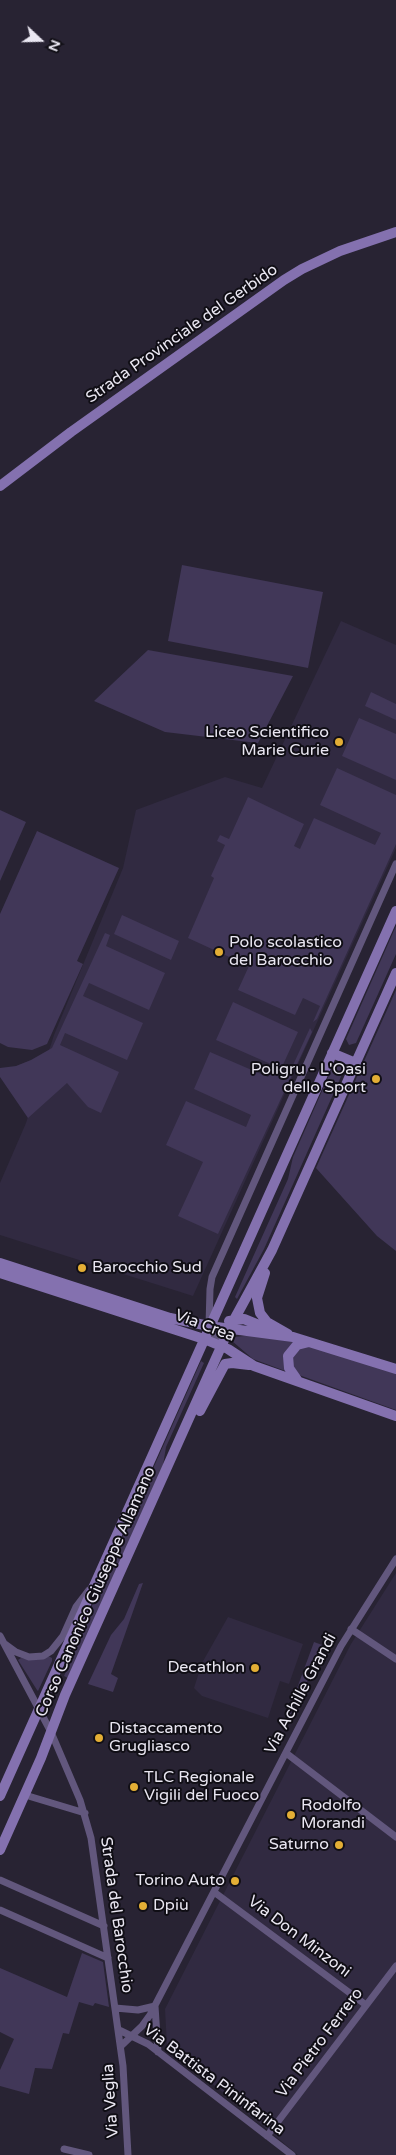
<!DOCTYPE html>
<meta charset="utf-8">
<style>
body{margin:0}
#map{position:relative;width:396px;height:2155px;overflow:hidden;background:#282333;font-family:"Varela Round",sans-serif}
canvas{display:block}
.north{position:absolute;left:15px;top:15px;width:50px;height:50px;-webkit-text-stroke:4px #100e15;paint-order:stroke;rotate:111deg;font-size:14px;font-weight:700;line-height:20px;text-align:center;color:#eae7f2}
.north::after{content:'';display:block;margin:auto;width:18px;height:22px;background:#eae7f2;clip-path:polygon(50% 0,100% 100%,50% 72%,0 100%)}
</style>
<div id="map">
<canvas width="396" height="2155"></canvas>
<div class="north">N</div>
</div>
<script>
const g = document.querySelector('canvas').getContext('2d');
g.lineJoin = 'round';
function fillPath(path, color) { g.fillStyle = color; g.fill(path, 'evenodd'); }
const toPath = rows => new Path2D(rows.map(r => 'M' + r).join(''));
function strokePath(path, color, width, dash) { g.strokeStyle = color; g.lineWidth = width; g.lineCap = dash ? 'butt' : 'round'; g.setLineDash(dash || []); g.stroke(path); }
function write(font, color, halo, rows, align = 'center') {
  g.font = font + ' "Varela Round",sans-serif'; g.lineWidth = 4; g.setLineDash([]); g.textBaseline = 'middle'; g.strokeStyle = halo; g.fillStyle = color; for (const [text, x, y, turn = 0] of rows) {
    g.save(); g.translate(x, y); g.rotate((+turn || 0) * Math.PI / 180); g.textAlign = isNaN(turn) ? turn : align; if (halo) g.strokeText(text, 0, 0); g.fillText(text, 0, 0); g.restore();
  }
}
const built = toPath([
 [341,621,396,645,396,848,193,1296,0,1235,0,1183,26,1123,54,1035,123,868,136,810,225,777,262,788],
 [396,1573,396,2155,298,2155,167,2046,165,2009,351,1644],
 [228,1617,303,1644,289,1684,280,1681,268,1718,202,1696,194,1688,202,1663]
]);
const green = toPath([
 [182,565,323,592,308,668,168,641],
 [148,650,293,676,258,743,165,732,94,701],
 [371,692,396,704,396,720,365,706],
 [359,718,396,734,396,780,342,756],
 [337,768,396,795,396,844,317,1019,313,1022,320,1006,303,998,295,1015,238,990,249,966,188,938,214,878,211,876,225,845,217,841,220,835,229,839,248,797,304,824,294,846,300,849,314,818,375,845,381,833,320,805],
 [0,810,26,822,0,881],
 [37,831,119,868,77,961,83,964,47,1044,32,1050,8,1047,0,1043,0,914],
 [122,915,179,941,171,960,114,934],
 [396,926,396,954,356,1043,349,1045,346,1039],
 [105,933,110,935,106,946,165,973,149,1010,89,983,83,996,143,1023,127,1060,65,1033,60,1045,119,1072,101,1113,88,1107,67,1083,28,1118,0,1077,0,1068,16,1066,31,1060,52,1048],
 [396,990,396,1251,377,1236,316,1168],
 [233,1002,298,1032,281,1069,289,1074,310,1028,312,1032,218,1234,178,1216,203,1162,166,1145,186,1101,246,1127,251,1115,194,1089,210,1052,268,1077,273,1065,216,1040],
 [337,1064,340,1064,344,1070,264,1249,237,1299,235,1297,288,1179,293,1157,333,1066],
 [254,1335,297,1342,288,1372,253,1359,232,1341,234,1337],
 [304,1345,396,1371,396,1410,299,1375,294,1372,291,1356],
 [201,1361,204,1363,166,1447,163,1465,68,1678,64,1676,85,1629,91,1608],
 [143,1583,111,1674,118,1678,113,1692,88,1684,111,1635,124,1619,139,1584],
 [314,1642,325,1646,287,1722,285,1721],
 [48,1656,52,1658,52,1661,38,1691,37,1690,18,1660,21,1658,35,1660],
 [82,1953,103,1962,109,2007,95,2003,93,2006,79,2002,69,2034,63,2033,52,2069,35,2068,29,2094,0,2086,0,2070,14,2039,0,2032,0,1968,67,1997]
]);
const street = toPath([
 [221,1346,209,1326,210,1289,212,1277,396,864],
 [351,1629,396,1659],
 [0,1636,51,1732,80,1800,91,1838,123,2066,128,2155],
 [5,1644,16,1652,29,1657,43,1656,51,1651,63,1636,76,1607,89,1590],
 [286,1753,396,1837],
 [25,1795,85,1813],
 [0,1880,104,1926],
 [214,1892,366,2005],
 [0,1910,108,1958],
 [115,2008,138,2010,155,2006,158,2052],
 [119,2030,148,2044,292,2155],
 [121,2046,142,2026,150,2015,341,1646,396,1559],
 [267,2136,396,1966],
 [64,2149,89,2155]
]);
const secondary = toPath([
 [0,486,71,432,284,280,302,269,340,251,396,232],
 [332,1053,356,1063],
 [0,1263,170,1318,209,1326,293,1337,396,1369],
 [0,1273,204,1339,228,1349,254,1366,396,1416],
 [265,1273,257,1298,260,1313,267,1322,288,1334],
 [229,1321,244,1319,271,1330],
 [298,1381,289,1368,288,1356,297,1345,309,1342],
 [200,1411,225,1364,232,1363,249,1365],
 [0,1796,396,911],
 [0,1850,41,1758,65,1695,229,1329,272,1250,396,973]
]);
const markers = [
 [339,742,5,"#e3ae35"],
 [219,952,5,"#e3ae35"],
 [376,1079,5,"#e3ae35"],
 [82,1268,5,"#e3ae35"],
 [255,1668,5,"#e3ae35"],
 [99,1738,5,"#e3ae35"],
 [134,1787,5,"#e3ae35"],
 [291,1815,5,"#e3ae35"],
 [339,1845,5,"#e3ae35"],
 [235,1881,5,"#e3ae35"],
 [143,1906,5,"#e3ae35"]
];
const streetNames = [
 ["Strada Provinciale del Gerbido",182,334,-35],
 ["Via Crea",205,1326,21],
 ["Corso Canonico Giuseppe Allamano",96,1592,-66],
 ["Via Achille Grandi",301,1694,-62],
 ["Strada del Barocchio",116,1915,82],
 ["Via Don Minzoni",299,1937,37],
 ["Via Pietro Ferrero",320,2043,-53],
 ["Via Battista Pininfarina",214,2080,37],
 ["Via Veglia",111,2101,-94]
];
const poiNames = [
 ["Liceo Scientifico",329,733,"right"],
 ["Marie Curie",329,751,"right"],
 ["Polo scolastico",229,943],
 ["del Barocchio",229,961],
 ["Poligru - L'Oasi",366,1070,"right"],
 ["dello Sport",366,1088,"right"],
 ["Barocchio Sud",92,1268],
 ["Decathlon",245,1668,"right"],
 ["Distaccamento",109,1729],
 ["Grugliasco",109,1747],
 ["TLC Regionale",144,1778],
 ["Vigili del Fuoco",144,1796],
 ["Rodolfo",301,1806],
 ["Morandi",301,1824],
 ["Saturno",329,1845,"right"],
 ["Torino Auto",225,1881,"right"],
 ["Dpiù",153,1906]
];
fillPath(built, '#312a41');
fillPath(green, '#413758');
strokePath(street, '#62577d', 7);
strokePath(secondary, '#8471af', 10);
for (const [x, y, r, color] of markers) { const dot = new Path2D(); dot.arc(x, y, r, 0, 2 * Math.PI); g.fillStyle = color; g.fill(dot); strokePath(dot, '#100e15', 2); }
write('16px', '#eae7f2', '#100e15', streetNames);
write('16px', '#eae7f2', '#100e15', poiNames, 'left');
</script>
